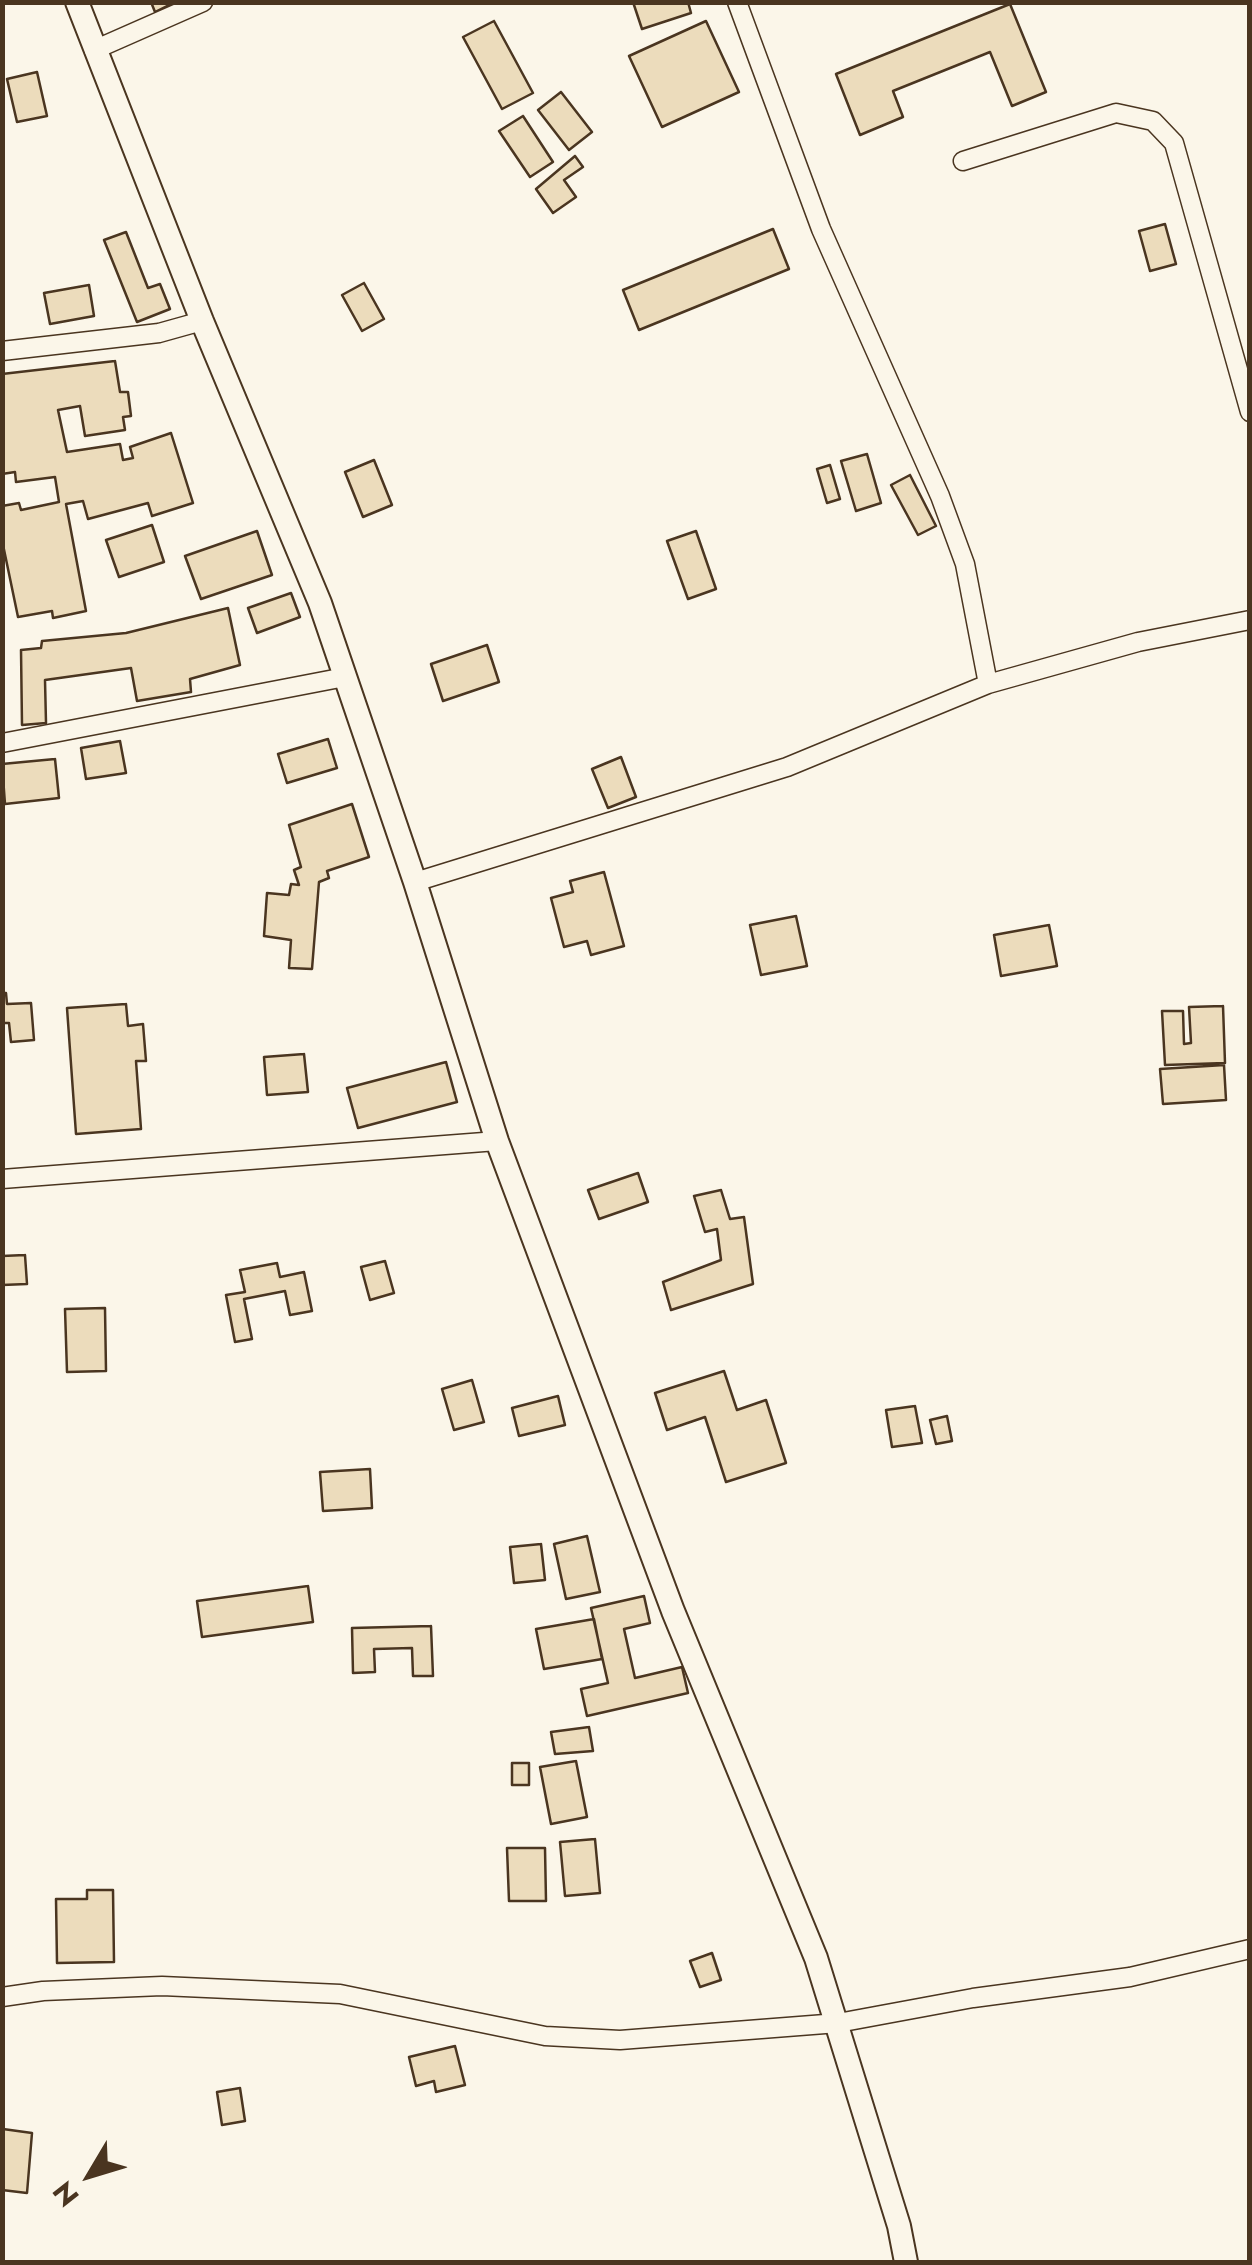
<!DOCTYPE html>
<style>
body{margin:0}
#map{position:relative;width:1252px;height:2265px;overflow:hidden;background:#fbf6e9;font-family:Jost,sans-serif}
canvas{display:block}
.frame{position:absolute;inset:0;border:5px solid #4a3520;pointer-events:none}
.north{position:absolute;left:40px;top:2125px;width:100px;height:100px;-webkit-text-stroke:8px #fbf6e9;paint-order:stroke;rotate:232deg;font-size:28px;font-weight:700;line-height:40px;text-align:center;color:#4a3520}
.north::after{content:'';display:block;margin:auto;width:35px;height:45px;background:#4a3520;clip-path:polygon(50% 0,100% 100%,50% 72%,0 100%)}
</style>
<div id="map">
<canvas width="1252" height="2265"></canvas>
<div class="frame"></div>
<div class="north">N</div>
</div>
<script>
const g = document.querySelector('canvas').getContext('2d');
g.lineJoin = 'round';
function fillPath(path, color) { g.fillStyle = color; g.fill(path, 'evenodd'); }
const toPath = rows => new Path2D(rows.map(r => 'M' + r).join(''));
function strokePath(path, color, width, dash) { g.strokeStyle = color; g.lineWidth = width; g.lineCap = dash ? 'butt' : 'round'; g.setLineDash(dash || []); g.stroke(path); }
const building = toPath([
 [151,2,175,2,155,12,151,2],
 [633,2,688,2,691,13,642,29,633,2],
 [1010,4,1046,92,1012,106,990,52,893,91,903,117,860,135,836,74,1010,4],
 [494,21,533,93,502,109,463,37,494,21],
 [706,21,739,92,662,127,629,56,706,21],
 [37,72,47,116,17,122,7,79,37,72],
 [561,92,592,132,569,150,538,110,561,92],
 [523,116,553,162,530,177,499,131,523,116],
 [575,156,583,167,564,180,576,197,553,213,536,189,575,156],
 [1165,224,1176,264,1150,271,1139,231,1165,224],
 [773,229,789,269,639,330,623,290,773,229],
 [126,232,148,288,160,284,170,309,137,322,104,240,126,232],
 [364,283,384,319,362,331,342,295,364,283],
 [89,285,94,316,50,324,44,293,89,285],
 [115,361,120,392,128,392,131,416,123,417,125,430,85,436,80,406,58,410,67,452,120,444,123,460,133,458,130,447,171,433,193,503,152,516,148,503,88,519,83,501,66,504,86,611,53,618,52,611,18,617,2,540,2,506,19,503,21,510,59,502,55,477,16,482,15,472,2,474,2,374,115,361],
 [867,454,881,503,856,511,841,461,867,454],
 [374,460,392,505,363,517,345,472,374,460],
 [830,465,840,499,827,503,817,469,830,465],
 [910,475,936,526,918,535,891,485,910,475],
 [152,525,164,562,119,577,106,540,152,525],
 [257,531,272,575,201,599,185,556,257,531],
 [696,531,716,589,688,599,667,541,696,531],
 [291,593,300,617,257,633,248,608,291,593],
 [228,608,240,665,190,679,191,692,137,701,131,668,45,680,46,723,22,725,21,650,41,648,42,641,126,633,228,608],
 [487,645,499,682,443,701,431,664,487,645],
 [328,739,337,768,287,783,278,754,328,739],
 [120,741,126,773,86,779,81,748,120,741],
 [621,757,636,797,608,808,592,769,621,757],
 [55,759,59,798,5,804,2,764,55,759],
 [352,804,369,857,327,871,329,878,319,882,312,969,289,968,291,940,264,936,267,893,289,895,291,884,299,885,294,870,301,867,289,825,352,804],
 [604,872,624,946,591,955,587,941,564,947,551,898,573,892,570,881,604,872],
 [796,916,807,966,761,975,750,925,796,916],
 [1049,925,1057,966,1001,976,994,935,1049,925],
 [2,993,6,993,7,1004,31,1003,34,1040,11,1042,9,1023,2,1023,2,993],
 [126,1004,128,1026,143,1024,146,1061,136,1061,141,1129,76,1134,67,1008,126,1004],
 [1223,1006,1225,1063,1165,1065,1162,1011,1183,1011,1184,1044,1191,1043,1189,1007,1223,1006],
 [304,1054,308,1092,267,1095,264,1057,304,1054],
 [446,1062,457,1102,358,1128,347,1088,446,1062],
 [1224,1065,1226,1100,1163,1104,1160,1069,1224,1065],
 [638,1173,648,1202,599,1219,588,1190,638,1173],
 [721,1190,730,1219,744,1217,753,1284,671,1310,663,1282,721,1260,717,1229,705,1232,694,1196,721,1190],
 [25,1255,27,1284,2,1285,2,1256,25,1255],
 [385,1261,394,1293,370,1300,361,1267,385,1261],
 [277,1263,280,1277,304,1272,312,1311,290,1315,285,1291,244,1299,252,1339,235,1342,226,1295,245,1292,240,1270,277,1263],
 [105,1308,106,1371,67,1372,65,1309,105,1308],
 [724,1371,737,1410,766,1400,786,1463,726,1482,705,1417,667,1430,655,1393,724,1371],
 [472,1380,484,1422,454,1430,442,1389,472,1380],
 [558,1396,565,1425,519,1436,512,1408,558,1396],
 [915,1406,922,1443,892,1447,886,1410,915,1406],
 [947,1416,952,1441,936,1444,930,1420,947,1416],
 [370,1469,372,1508,323,1511,320,1472,370,1469],
 [587,1536,600,1592,566,1599,554,1544,587,1536],
 [541,1544,545,1580,514,1583,510,1547,541,1544],
 [308,1586,313,1622,202,1637,197,1601,308,1586],
 [644,1596,650,1623,624,1629,635,1678,682,1667,688,1693,587,1716,581,1689,608,1683,591,1608,644,1596],
 [594,1619,602,1659,544,1669,536,1629,594,1619],
 [431,1626,433,1676,413,1676,412,1648,374,1649,375,1672,353,1673,352,1628,431,1626],
 [589,1727,593,1751,555,1754,551,1732,589,1727],
 [576,1761,587,1817,551,1824,540,1767,576,1761],
 [512,1763,529,1763,529,1785,512,1785,512,1763],
 [595,1839,600,1893,565,1896,560,1842,595,1839],
 [507,1848,545,1848,546,1901,509,1901,507,1848],
 [87,1890,113,1890,114,1962,57,1963,56,1899,87,1899,87,1890],
 [712,1953,721,1980,700,1987,690,1961,712,1953],
 [455,2046,465,2085,436,2092,434,2081,416,2086,409,2057,455,2046],
 [240,2088,245,2121,222,2125,217,2092,240,2088],
 [3,2129,32,2133,27,2193,2,2190,3,2129]
]);
const minor = toPath([
 [737,2,821,229,940,496,965,564,988,684],
 [94,50,203,2],
 [963,161,1116,113,1153,121,1174,143,1250,412],
 [2,351,159,333,202,321],
 [2,743,345,677],
 [415,882,787,767,988,684,1138,642,1250,620],
 [2,1179,497,1141],
 [2,1997,43,1991,162,1986,340,1994,545,2036,620,2040,838,2023,973,1998,1130,1977,1250,1949]
]);
const tertiary = toPath([
 [77,2,202,321,320,603,415,882,497,1141,673,1611,816,1958,899,2226,906,2262]
]);
fillPath(building, '#ecdcbc');
strokePath(building, '#4a3520', 2.5);
strokePath(minor, '#4a3520', 21);
strokePath(tertiary, '#4a3520', 26);
strokePath(minor, '#fbf6e9', 18);
strokePath(tertiary, '#fbf6e9', 22);
</script>
